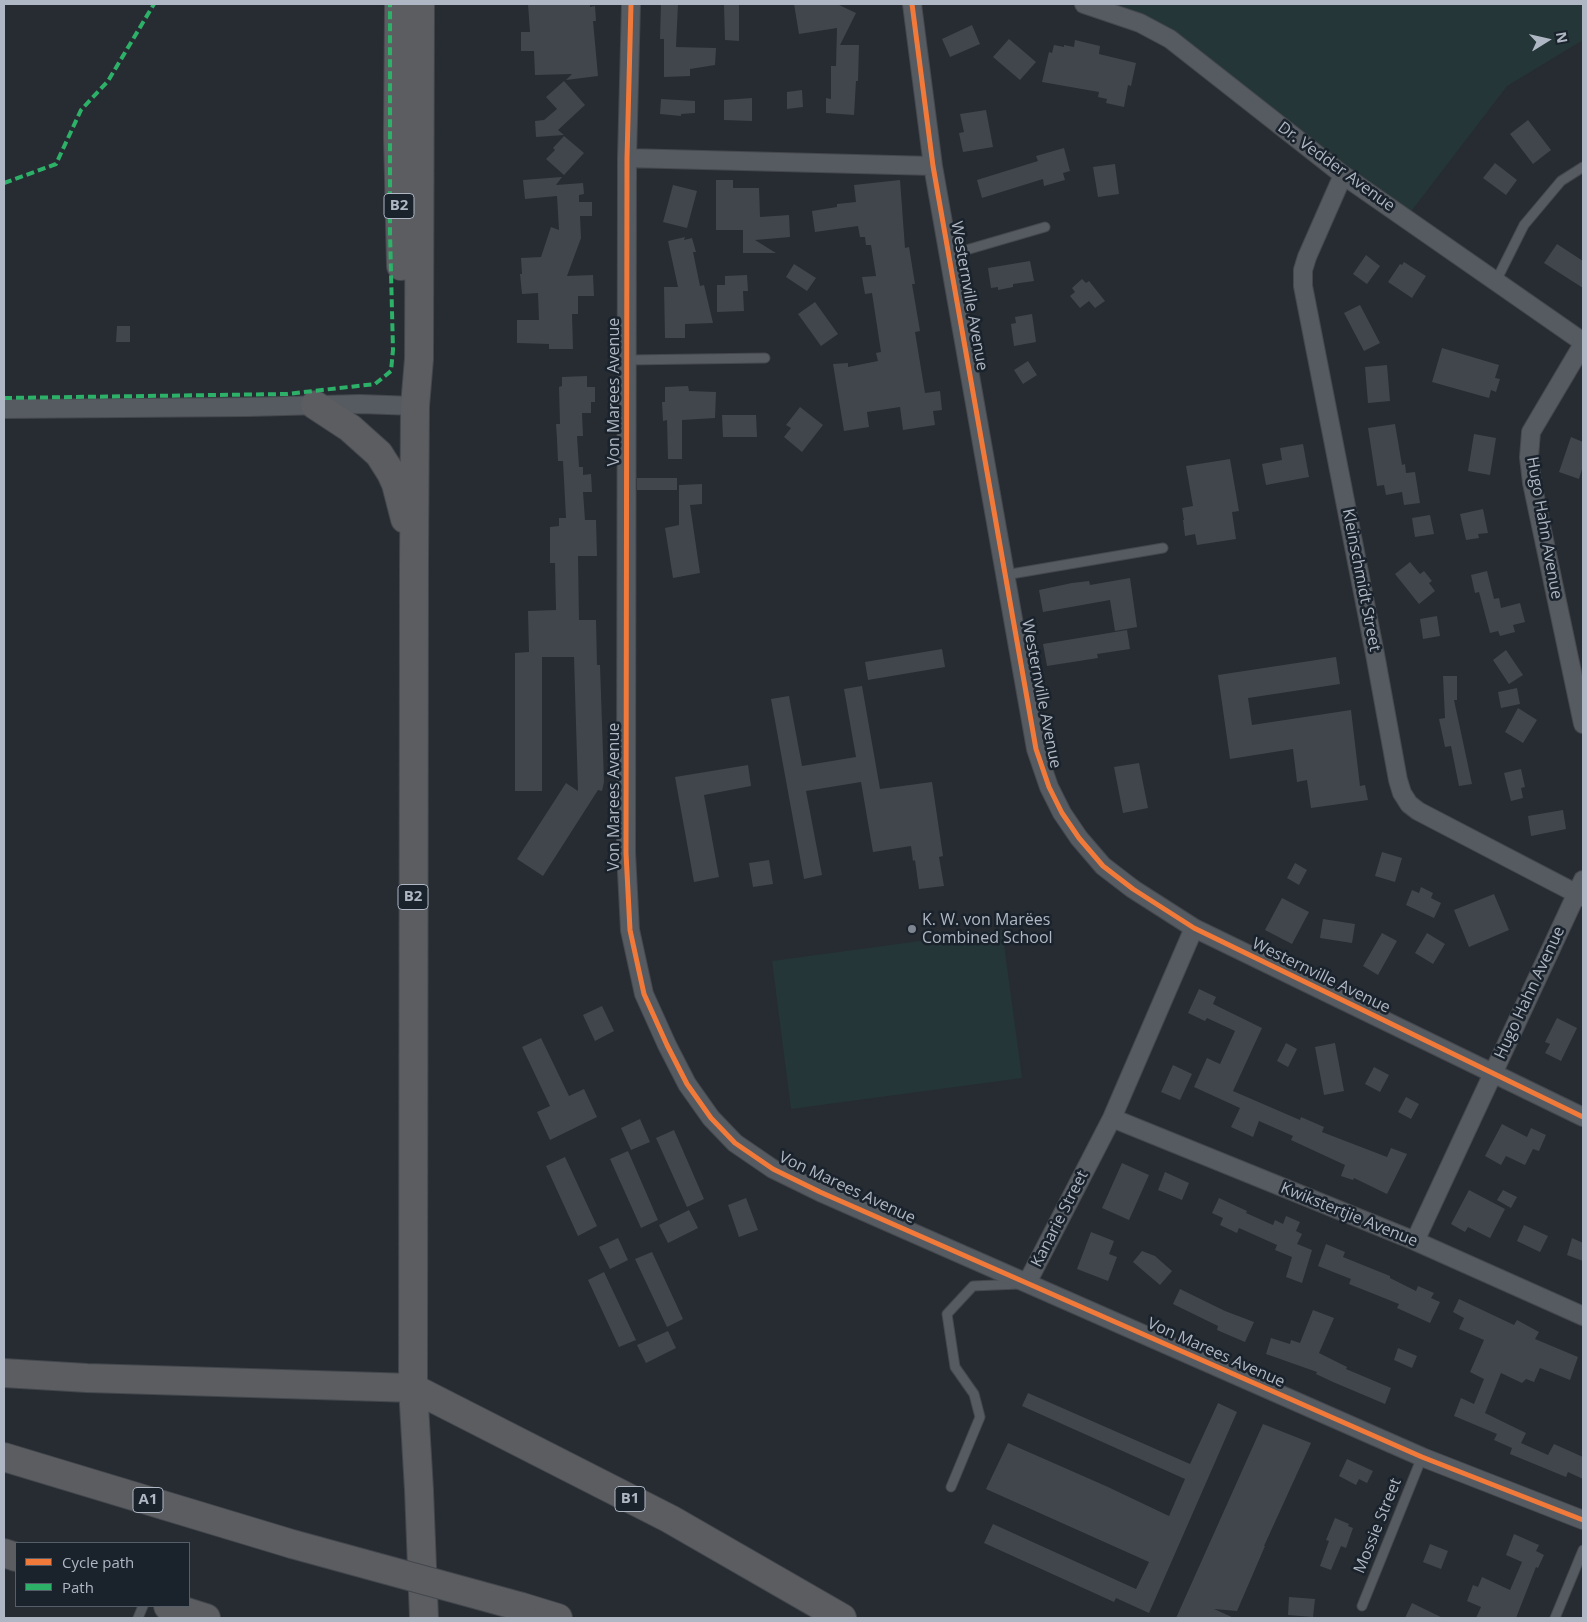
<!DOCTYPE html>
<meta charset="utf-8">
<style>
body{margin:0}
#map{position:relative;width:1587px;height:1622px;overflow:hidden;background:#262c32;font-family:"Open Sans",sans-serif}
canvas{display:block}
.frame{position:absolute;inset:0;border:5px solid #afb7c4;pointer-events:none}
.legend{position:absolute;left:15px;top:1542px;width:175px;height:65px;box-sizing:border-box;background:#1a222c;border:1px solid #565e69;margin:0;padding:6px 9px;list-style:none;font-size:15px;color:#afb7c4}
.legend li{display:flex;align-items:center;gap:10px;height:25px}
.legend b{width:25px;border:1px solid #565e69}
.north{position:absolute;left:1522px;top:15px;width:50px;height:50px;-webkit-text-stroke:4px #1a222c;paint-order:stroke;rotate:80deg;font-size:14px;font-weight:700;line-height:20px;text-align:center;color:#afb7c4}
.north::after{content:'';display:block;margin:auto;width:18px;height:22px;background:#afb7c4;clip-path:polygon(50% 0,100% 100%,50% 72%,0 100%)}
</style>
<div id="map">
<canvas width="1587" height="1622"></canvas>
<div class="frame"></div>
<ul class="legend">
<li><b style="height:6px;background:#f17a3a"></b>Cycle path</li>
<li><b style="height:6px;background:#2db169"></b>Path</li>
</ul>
<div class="north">N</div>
</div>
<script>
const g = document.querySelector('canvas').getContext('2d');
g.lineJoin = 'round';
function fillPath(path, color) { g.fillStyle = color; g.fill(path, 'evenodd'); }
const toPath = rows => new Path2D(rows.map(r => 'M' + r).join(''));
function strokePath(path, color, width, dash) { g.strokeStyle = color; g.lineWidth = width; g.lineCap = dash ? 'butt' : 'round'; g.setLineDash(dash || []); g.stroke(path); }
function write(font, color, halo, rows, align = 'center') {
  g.font = font + ' "Open Sans",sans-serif'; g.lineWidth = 5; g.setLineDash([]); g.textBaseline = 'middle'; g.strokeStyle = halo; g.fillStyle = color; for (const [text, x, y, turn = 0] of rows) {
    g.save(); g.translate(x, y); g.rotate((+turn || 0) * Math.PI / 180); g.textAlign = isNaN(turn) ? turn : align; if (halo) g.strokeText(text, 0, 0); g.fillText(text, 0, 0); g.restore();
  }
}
const green = toPath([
 [1084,4,1583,4,1583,40,1507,86,1406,218,1200,63],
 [1002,930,1022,1078,791,1109,772,961]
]);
const building = toPath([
 [528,4,590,4,590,7,595,6,596,21,593,21,598,76,566,80,572,74,535,75,534,51,521,51,521,32,530,32],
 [661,4,678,4,676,47,716,48,715,65,690,69,690,76,664,77,664,39,660,39],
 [794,4,837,4,856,13,840,45,859,45,858,81,856,81,854,115,826,113,826,98,831,99,831,66,836,66,837,28,799,34],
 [724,5,739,5,739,41,725,40],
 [972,25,980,44,950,57,942,39],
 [1009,39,1036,62,1020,80,993,57],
 [1075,40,1100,46,1099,54,1136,63,1131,86,1128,85,1124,107,1106,103,1107,99,1098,97,1099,92,1042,82,1049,52,1052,53,1054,45,1064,47,1064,45,1074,47],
 [564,81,585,105,558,130,564,135,536,137,535,121,544,120,557,109,546,97],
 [802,90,803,107,787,109,787,92],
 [752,98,752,121,724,120,724,100],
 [661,99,695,101,695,113,681,114,681,116,660,114],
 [986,110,993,147,963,152,959,133,964,132,960,114],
 [1528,120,1551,150,1533,164,1510,134],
 [564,136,584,153,564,175,546,159,555,150,553,148],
 [1064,148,1070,171,1063,173,1065,180,1044,186,1043,179,982,198,977,180,1038,161,1036,156],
 [1495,163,1517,180,1506,195,1483,178],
 [1115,164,1119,194,1098,197,1093,167],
 [562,177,556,185,583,183,584,194,579,195,579,202,592,202,592,216,580,216,581,238,567,276,593,275,594,296,578,296,578,314,572,314,573,349,549,349,549,344,517,343,517,320,539,320,538,293,522,294,520,274,522,274,521,258,541,257,551,227,559,230,557,196,525,199,523,180],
 [716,180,733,180,733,188,759,188,760,217,789,215,790,237,755,240,776,253,743,253,743,230,716,230],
 [900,180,905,248,909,247,915,284,912,284,920,331,915,332,925,393,940,391,942,410,933,411,935,425,903,430,900,407,867,412,869,427,844,431,833,364,848,363,848,367,878,361,876,353,881,352,872,293,865,294,862,277,876,276,871,245,866,245,865,237,860,237,858,226,815,232,812,211,837,207,837,204,856,202,854,185],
 [673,185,697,191,687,228,663,222],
 [685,237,684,240,692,238,696,252,693,252,700,286,704,285,713,323,685,324,685,338,665,338,664,287,678,287,668,241],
 [1557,244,1583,261,1583,288,1544,263],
 [1366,255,1380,266,1367,284,1353,274],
 [1030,261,1034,281,1013,284,1013,287,998,290,998,287,991,288,988,268],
 [1404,262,1426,276,1412,298,1388,282,1400,264,1402,265],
 [794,264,816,278,807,291,786,277],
 [747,275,748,291,743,291,744,311,717,312,717,285,725,285,725,276],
 [1082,279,1086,283,1089,281,1105,301,1095,308,1089,301,1080,308,1070,296,1075,292,1072,288],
 [815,302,838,334,821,346,798,314],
 [1360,305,1380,343,1364,351,1344,313],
 [1032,314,1036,342,1014,346,1011,324,1016,323,1015,317],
 [117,326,130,326,130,342,116,342],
 [1442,348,1499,365,1495,378,1500,379,1496,392,1491,390,1489,398,1432,382],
 [1028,361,1037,375,1023,384,1014,370],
 [1387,365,1390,401,1368,403,1365,367],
 [587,376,587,387,595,387,595,402,591,402,591,413,582,413,583,436,577,436,579,467,583,467,583,475,591,474,592,492,583,492,585,520,596,520,597,556,578,556,579,620,596,620,597,665,600,665,604,782,602,791,598,790,543,876,517,859,566,783,578,791,574,657,542,657,542,791,515,791,515,653,529,652,528,611,556,610,555,563,550,563,550,527,559,526,559,518,566,518,563,461,558,461,557,439,556,424,560,424,559,387,562,386,562,377],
 [688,386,689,391,716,392,715,418,682,420,682,459,668,459,667,420,663,421,662,402,665,402,665,387],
 [800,407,823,425,802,452,784,437,791,428,786,425],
 [722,415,756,415,757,437,723,437],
 [1395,424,1402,465,1405,464,1406,473,1415,472,1420,503,1404,505,1402,492,1386,495,1384,485,1377,486,1368,428],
 [1474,434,1496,438,1490,475,1468,471],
 [1571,437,1583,442,1583,466,1579,479,1559,472],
 [1303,444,1309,477,1266,485,1262,464,1282,460,1280,448],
 [1230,459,1239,511,1232,512,1236,539,1197,545,1195,534,1185,536,1183,520,1184,520,1182,508,1193,506,1186,466],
 [637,478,677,478,677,490,637,490],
 [702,484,702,504,690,505,700,573,673,578,665,528,679,525,679,485],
 [1483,509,1488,533,1478,534,1479,538,1466,540,1460,514],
 [1430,515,1434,534,1415,537,1412,518],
 [1410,562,1420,574,1424,571,1432,581,1429,583,1435,591,1419,604,1395,574],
 [1487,571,1494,599,1499,598,1501,608,1520,603,1525,622,1513,625,1515,632,1500,636,1498,631,1490,633,1479,592,1475,593,1471,575],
 [1130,578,1137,627,1115,631,1110,600,1043,612,1039,590,1072,583,1089,581,1090,585],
 [1437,616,1440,636,1423,639,1420,619],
 [1127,630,1130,649,1097,654,1098,658,1047,666,1043,644],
 [942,649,945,667,868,680,865,662],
 [1506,650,1523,675,1509,684,1493,660],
 [1336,657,1340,684,1248,698,1252,725,1351,710,1360,786,1365,785,1368,800,1311,808,1307,780,1297,782,1293,749,1230,759,1218,675],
 [1443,676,1457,676,1457,700,1454,700,1472,784,1459,786,1451,746,1445,747,1439,719,1445,718],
 [862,686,880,789,932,782,943,856,939,857,944,886,919,889,915,860,913,861,911,846,873,852,861,782,806,791,822,875,804,879,771,699,789,696,802,766,856,757,844,689],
 [1517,688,1520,704,1501,708,1498,692],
 [1518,708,1537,720,1523,743,1505,732],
 [1139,763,1148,808,1123,813,1114,767],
 [748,765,751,786,704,795,719,877,694,882,675,777],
 [1521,769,1525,787,1521,788,1523,798,1511,801,1504,773],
 [1563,810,1566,829,1531,836,1528,816],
 [1382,852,1402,858,1395,882,1375,876],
 [769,860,773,884,753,887,749,863],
 [1295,863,1307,870,1299,885,1287,878],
 [1421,887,1433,893,1431,898,1441,903,1434,918,1406,905,1412,890,1419,893],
 [1494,894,1509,930,1469,947,1454,910],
 [1282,898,1309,912,1292,944,1265,930],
 [1323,919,1355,924,1352,943,1320,938],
 [1382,933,1397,941,1378,975,1363,966],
 [1427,933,1445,944,1433,964,1415,953],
 [1199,989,1216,997,1213,1004,1262,1028,1233,1091,1300,1120,1301,1117,1324,1127,1322,1132,1387,1157,1391,1148,1407,1154,1387,1194,1354,1178,1353,1180,1341,1176,1345,1165,1291,1140,1293,1136,1259,1121,1253,1137,1231,1127,1240,1108,1194,1087,1207,1058,1220,1064,1235,1031,1207,1018,1205,1021,1188,1013],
 [602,1006,614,1031,595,1041,583,1015],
 [1557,1018,1577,1028,1561,1061,1545,1053,1550,1044,1545,1042],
 [541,1038,569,1096,584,1089,597,1117,550,1140,537,1112,550,1106,522,1047],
 [1286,1043,1297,1049,1288,1067,1277,1061],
 [1335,1043,1344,1091,1324,1095,1315,1047],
 [1173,1065,1192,1074,1180,1100,1161,1092],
 [1374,1067,1389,1075,1380,1092,1365,1084],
 [1406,1097,1419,1104,1411,1119,1398,1112],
 [640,1119,650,1142,631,1150,621,1128],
 [1502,1124,1527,1137,1531,1128,1546,1135,1539,1151,1533,1149,1525,1165,1506,1156,1501,1165,1485,1156],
 [674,1130,704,1199,687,1207,656,1138],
 [628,1151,658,1220,641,1228,610,1159],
 [565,1157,597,1226,578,1236,546,1166],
 [1122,1163,1149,1175,1129,1220,1102,1208],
 [1165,1172,1189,1183,1182,1200,1158,1190],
 [1469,1190,1505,1209,1490,1238,1468,1227,1465,1232,1451,1224],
 [1503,1190,1517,1197,1511,1208,1497,1200],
 [746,1198,758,1230,739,1237,728,1205],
 [1219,1198,1247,1211,1246,1213,1273,1225,1275,1220,1283,1224,1286,1216,1300,1222,1296,1231,1302,1234,1297,1244,1312,1250,1302,1283,1286,1277,1292,1257,1275,1250,1277,1245,1239,1228,1237,1233,1220,1225,1223,1218,1212,1213],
 [689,1210,698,1228,668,1243,659,1225],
 [1524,1225,1548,1236,1540,1252,1517,1241],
 [1091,1232,1114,1241,1109,1254,1117,1257,1108,1281,1077,1269],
 [618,1238,628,1260,610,1269,599,1247],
 [1572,1238,1583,1243,1583,1261,1567,1255],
 [1326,1244,1345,1252,1343,1257,1390,1276,1390,1278,1416,1291,1418,1286,1434,1293,1431,1298,1440,1302,1430,1323,1397,1308,1399,1304,1349,1284,1351,1279,1318,1266],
 [1142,1251,1155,1256,1172,1271,1160,1285,1133,1262],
 [652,1252,683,1319,667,1327,635,1259],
 [604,1272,636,1340,619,1347,588,1280],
 [1180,1289,1225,1311,1254,1322,1245,1342,1217,1330,1218,1326,1173,1304],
 [1459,1299,1514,1325,1517,1320,1539,1332,1535,1339,1578,1357,1570,1380,1540,1368,1534,1382,1526,1379,1522,1383,1501,1373,1485,1413,1526,1433,1521,1443,1548,1455,1554,1444,1583,1457,1583,1479,1568,1472,1566,1477,1510,1454,1512,1448,1494,1440,1497,1434,1454,1416,1461,1398,1474,1404,1484,1379,1470,1372,1484,1340,1459,1329,1464,1318,1453,1312],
 [1313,1310,1334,1318,1319,1353,1347,1367,1346,1369,1391,1388,1385,1404,1333,1382,1316,1374,1317,1372,1266,1354,1271,1338,1290,1344,1291,1340,1300,1343],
 [668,1331,676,1348,646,1363,637,1345],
 [1398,1348,1417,1356,1412,1368,1394,1360],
 [1028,1393,1190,1464,1218,1403,1237,1412,1149,1613,1116,1598,1114,1602,984,1543,993,1524,1136,1589,1149,1562,986,1489,1008,1443,1108,1487,1169,1516,1185,1479,1022,1406],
 [1263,1424,1311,1443,1264,1546,1265,1546,1237,1611,1214,1609,1234,1618,1176,1618],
 [1347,1459,1373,1471,1367,1483,1359,1479,1356,1485,1339,1476],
 [1335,1518,1349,1524,1348,1526,1353,1528,1346,1548,1341,1546,1331,1570,1320,1566,1329,1541,1326,1540],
 [1514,1534,1539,1545,1536,1551,1544,1555,1538,1568,1536,1567,1516,1618,1476,1618,1481,1607,1467,1601,1473,1585,1478,1587,1482,1577,1510,1590,1522,1562,1506,1555],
 [1430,1544,1448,1551,1441,1569,1423,1562],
 [1289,1597,1315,1599,1313,1617,1288,1615],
 [1412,1603,1443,1618,1405,1618]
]);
const lane = toPath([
 [949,255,1045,227],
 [1496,281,1524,225,1561,181,1583,167],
 [627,360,765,358],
 [1005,575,1163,548],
 [951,1487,980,1417,974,1394,955,1367,947,1314,973,1286,1019,1284],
 [1362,1606,1422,1457],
 [138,1618,143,1606],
 [1555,1618,1583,1550]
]);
const street = toPath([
 [631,4,627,158,626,853,630,930,644,994,667,1045,687,1084,711,1118,735,1143,773,1169,820,1192,1422,1457,1583,1520],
 [912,4,933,166,1036,749,1049,787,1062,813,1079,838,1103,866,1133,889,1194,928,1583,1117],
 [1084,4,1140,23,1170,39,1343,175,1583,342],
 [627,158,933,166],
 [1343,175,1307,257,1303,270,1303,286,1375,654,1398,780,1402,793,1409,804,1418,811,1583,897],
 [1583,344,1531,432,1529,457,1532,483,1583,724],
 [4,409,248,407,360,404,415,406],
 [1112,1118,1415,1241,1583,1316],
 [1415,1241,1583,880],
 [1027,1283,1112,1118,1194,928]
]);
const highway = toPath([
 [399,4,398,138,401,266],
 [420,4,419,359,415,406,414,565,413,1388,419,1490,424,1618],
 [315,405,350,428,379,454,391,473,396,484,405,519],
 [4,1373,87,1378,413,1388,670,1519,842,1618],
 [4,1457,292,1544],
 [4,1553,16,1557],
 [168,1606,206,1618],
 [522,1607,558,1618]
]);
const highwayBridge = toPath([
 [292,1544,522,1607]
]);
const quiet = toPath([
 [4,183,56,164,81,110,108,81,154,4],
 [4,398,287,394,375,384,391,371,393,350,390,233,390,4]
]);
const cycleway = toPath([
 [631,4,627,158,626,853,630,930,644,994,667,1045,687,1084,711,1118,735,1143,773,1169,820,1192,1422,1457,1583,1520],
 [912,4,933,166,1036,749,1049,787,1062,813,1079,838,1103,866,1133,889,1194,928,1583,1117]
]);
const markers = [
 [912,929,5,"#7f8691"]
];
const shields = [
 [399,206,30],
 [413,897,30],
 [630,1499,30],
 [148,1500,30]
];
const shieldNames = [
 ["B2",399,206],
 ["B2",413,897],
 ["B1",630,1499],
 ["A1",148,1500]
];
const streetNames = [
 ["Dr. Vedder Avenue",1336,167,36],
 ["Westernville Avenue",969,296,80],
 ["Von Marees Avenue",614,392,-90],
 ["Hugo Hahn Avenue",1544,528,80],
 ["Kleinschmidt Street",1361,580,79],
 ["Westernville Avenue",1041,694,79],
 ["Von Marees Avenue",614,797,-90],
 ["Westernville Avenue",1321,976,26],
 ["Hugo Hahn Avenue",1530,993,-65],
 ["Von Marees Avenue",847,1188,25],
 ["Kwikstertjie Avenue",1349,1215,22],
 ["Kanarie Street",1060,1219,-63],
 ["Von Marees Avenue",1216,1353,24],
 ["Mossie Street",1378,1526,-68]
];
const poiNames = [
 ["K. W. von Marëes",922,920],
 ["Combined School",922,938]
];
fillPath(green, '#243638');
fillPath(building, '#41464c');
strokePath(lane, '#44484d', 11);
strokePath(street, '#44484d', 20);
strokePath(highway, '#43474d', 30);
strokePath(lane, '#565a61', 9);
strokePath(street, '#565a61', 18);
strokePath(highway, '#5b5d61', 28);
strokePath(highwayBridge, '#43474d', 30, []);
strokePath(highwayBridge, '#5b5d61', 28);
strokePath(quiet, '#2db169', 4, [8, 4]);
strokePath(cycleway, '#f17a3a', 5);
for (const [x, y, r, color] of markers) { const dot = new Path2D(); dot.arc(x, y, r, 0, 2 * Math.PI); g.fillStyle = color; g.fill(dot); strokePath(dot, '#1a222c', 2); }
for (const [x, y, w] of shields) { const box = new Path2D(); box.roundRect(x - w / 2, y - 12.5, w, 25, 4); g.fillStyle = '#1a222c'; g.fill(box); strokePath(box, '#afb7c4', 1); }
write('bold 15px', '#afb7c4', null, shieldNames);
write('16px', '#afb7c4', '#1a222c', streetNames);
write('16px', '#afb7c4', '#1a222c', poiNames, 'left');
</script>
